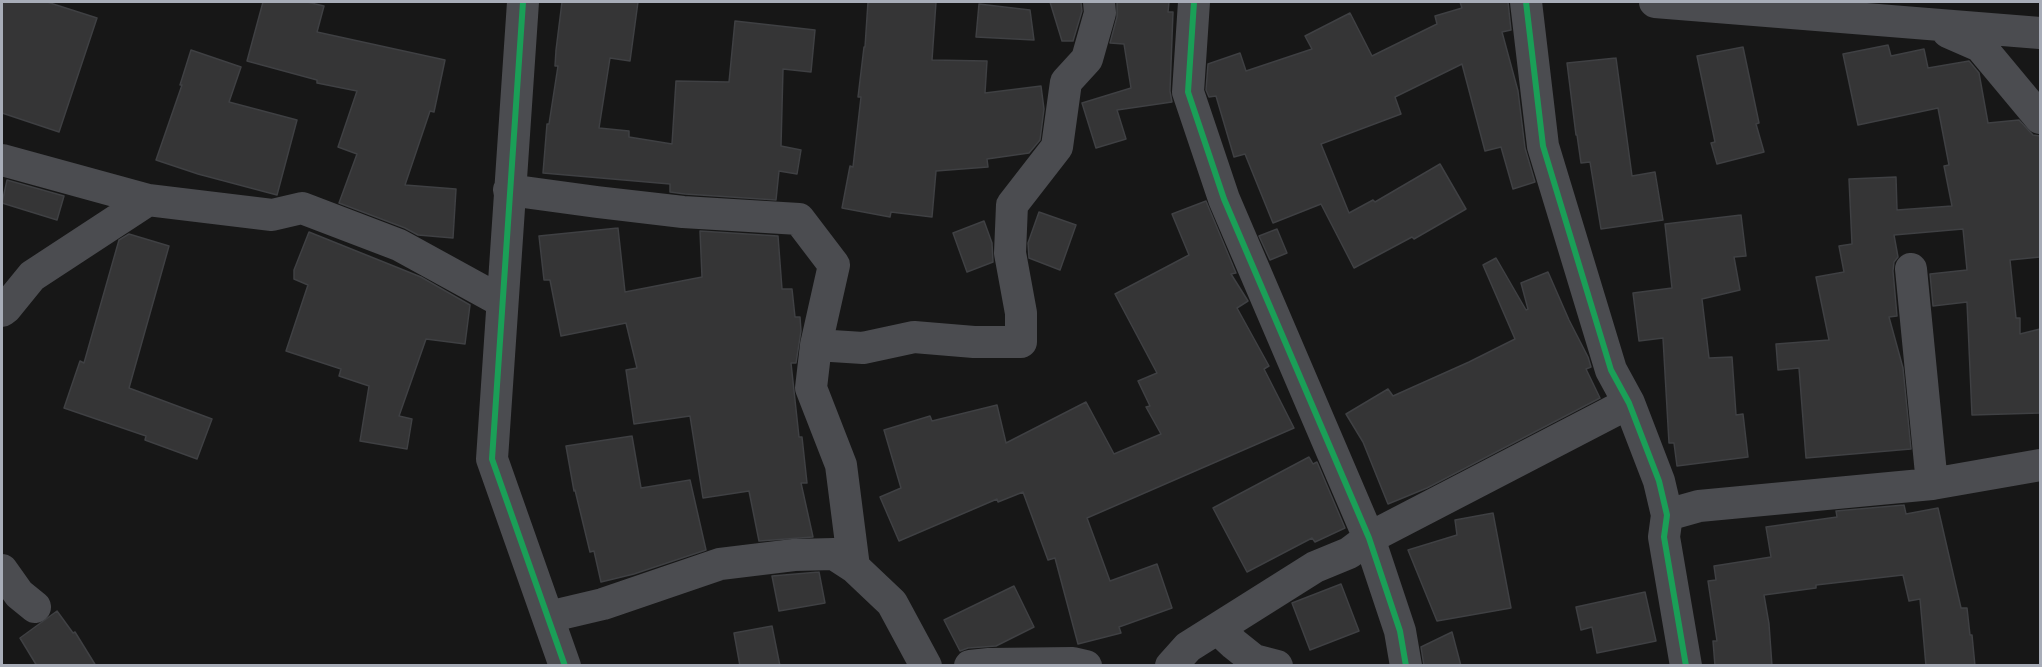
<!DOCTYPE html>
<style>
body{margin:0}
#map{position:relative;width:2042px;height:667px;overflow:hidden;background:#171717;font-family:Karla,sans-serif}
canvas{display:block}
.frame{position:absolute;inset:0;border:3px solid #a8adb8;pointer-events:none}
</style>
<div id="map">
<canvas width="2042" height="667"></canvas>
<div class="frame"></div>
</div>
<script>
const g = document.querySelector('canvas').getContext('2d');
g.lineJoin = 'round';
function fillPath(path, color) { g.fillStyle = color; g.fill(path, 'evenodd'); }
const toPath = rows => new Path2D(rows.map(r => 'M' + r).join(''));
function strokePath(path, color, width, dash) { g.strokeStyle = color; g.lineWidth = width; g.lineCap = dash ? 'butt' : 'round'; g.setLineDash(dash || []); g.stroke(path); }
const building = toPath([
 [2,2,47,2,97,18,59,132,2,113,2,2],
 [263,2,307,2,324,6,317,32,445,60,434,112,430,111,405,185,456,189,453,238,418,235,405,228,339,203,357,154,338,147,357,91,317,83,317,80,247,61,263,2],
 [562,2,638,2,630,61,610,58,599,128,629,131,629,137,672,144,676,81,729,82,735,21,815,30,811,72,783,69,781,146,801,150,797,174,779,171,776,200,685,194,670,192,670,184,543,173,547,124,549,124,558,66,555,66,556,50,562,2],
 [868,2,936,2,932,60,987,61,985,93,1041,86,1044,109,1040,140,1029,153,987,159,988,167,936,171,932,217,891,212,890,217,842,208,850,166,853,167,861,97,858,97,864,47,865,47,868,2],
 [1050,2,1081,2,1082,11,1073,41,1062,41,1050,2],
 [1117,2,1169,2,1168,12,1173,12,1170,91,1172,102,1117,110,1126,139,1096,148,1082,103,1131,88,1124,44,1110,43,1117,17,1117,2],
 [1460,2,1508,2,1511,30,1502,32,1518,91,1525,148,1535,182,1513,189,1501,147,1485,151,1462,64,1395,97,1401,114,1321,144,1349,213,1373,200,1375,202,1440,164,1466,209,1414,239,1412,237,1354,268,1321,204,1273,223,1245,154,1234,157,1216,96,1209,97,1206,90,1208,64,1240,53,1246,71,1312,49,1305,36,1350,13,1372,56,1437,24,1435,16,1462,8,1460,2],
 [979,4,1030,10,1034,40,976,37,979,4],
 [1888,45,1891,56,1924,49,1928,68,1969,61,1979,73,1988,123,2019,120,2033,135,2040,136,2040,257,2010,260,2016,318,2020,318,2020,334,2040,329,2040,413,1972,415,1967,302,1933,306,1930,274,1967,270,1963,229,1894,235,1898,257,1894,262,1893,271,1897,316,1889,317,1903,368,1911,449,1806,458,1799,368,1778,370,1776,344,1829,340,1816,277,1844,272,1839,246,1852,244,1849,179,1896,177,1897,210,1952,206,1944,166,1949,165,1938,108,1858,125,1843,54,1888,45],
 [1743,47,1759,123,1756,124,1764,152,1717,164,1711,143,1715,142,1697,56,1743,47],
 [191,50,241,67,229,102,297,120,277,195,198,174,156,160,182,85,180,85,191,50],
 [1616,58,1632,176,1655,172,1663,220,1601,229,1590,162,1581,163,1577,135,1576,135,1567,63,1616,58],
 [7,180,64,196,57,220,2,203,7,180],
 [1206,201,1236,273,1231,274,1248,301,1237,308,1269,366,1264,369,1294,428,1087,518,1110,581,1157,564,1172,608,1119,627,1121,633,1078,644,1055,558,1048,560,1023,492,998,502,997,499,899,541,880,497,901,488,884,430,930,416,932,421,997,405,1006,443,1086,402,1114,454,1161,434,1146,407,1150,406,1138,381,1157,373,1115,294,1189,255,1172,214,1206,201],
 [1039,212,1076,225,1060,270,1029,258,1028,243,1039,212],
 [1741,215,1746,256,1734,257,1740,290,1702,299,1709,358,1732,357,1736,415,1743,414,1748,457,1677,466,1674,443,1669,443,1663,338,1639,341,1633,293,1672,288,1665,224,1741,215],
 [984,221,992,243,993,262,967,272,953,233,984,221],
 [618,228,625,292,702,277,700,231,778,236,782,289,792,289,795,317,800,317,801,331,796,363,791,363,799,437,802,437,807,483,801,483,813,537,759,541,749,491,703,498,690,416,634,424,626,370,637,368,626,323,561,336,550,280,544,280,539,236,618,228],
 [1277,229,1287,253,1270,260,1259,236,1277,229],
 [309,232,421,277,470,305,465,344,426,339,399,416,412,419,407,449,360,441,369,386,339,376,341,369,286,351,308,285,294,279,294,270,309,232],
 [129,234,169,246,129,388,212,419,197,459,145,440,146,436,64,408,80,361,84,363,119,240,129,234],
 [1496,258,1526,310,1528,309,1521,283,1548,272,1569,320,1588,357,1591,367,1586,369,1600,398,1427,488,1388,504,1363,442,1346,414,1388,389,1393,396,1469,362,1515,339,1483,265,1496,258],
 [632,436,641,488,690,480,706,550,634,574,601,582,594,551,590,552,575,490,574,491,566,446,632,436],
 [1309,457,1313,464,1317,462,1345,528,1315,542,1312,538,1247,572,1213,508,1309,457],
 [1904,505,1906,514,1938,508,1961,608,1967,608,1970,635,1972,635,1975,666,1926,666,1920,599,1909,601,1903,575,1816,585,1816,588,1764,595,1769,624,1772,666,1715,666,1713,641,1717,641,1708,581,1716,580,1714,566,1771,557,1766,527,1837,517,1836,511,1904,505],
 [1493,513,1511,608,1437,621,1408,550,1457,535,1455,520,1493,513],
 [819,572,825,603,779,611,772,576,819,572],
 [1341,584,1359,631,1310,650,1292,603,1341,584],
 [1014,586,1034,627,996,646,968,648,960,651,944,620,1014,586],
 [1645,592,1656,641,1597,653,1592,627,1581,630,1576,607,1645,592],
 [57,611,73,633,75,632,96,666,37,666,20,638,57,611],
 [772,626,780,666,740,666,734,633,772,626],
 [1452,632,1461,666,1424,666,1421,647,1452,632]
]);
const street = toPath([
 [523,2,492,459,565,666],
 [1194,2,1188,92,1224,199,1369,538,1400,631,1406,666],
 [1526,2,1543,146,1611,370,1629,403,1659,481,1667,515,1664,537,1686,666],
 [1655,2,2040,33],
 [1948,32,1980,46,2040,118],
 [2,160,148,200,272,215,302,208,399,245,501,301],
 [509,190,597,202,683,212,799,219,834,265,816,345,811,388,841,465,854,567],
 [1911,269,1932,484],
 [2,311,6,308,32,276,148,200],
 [816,345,863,348,914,337,974,342,1021,342,1021,313,1010,253,1012,205,1057,147,1066,82,1087,59,1100,13,1099,2],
 [1667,515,1699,506,1932,484,2040,465],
 [2,570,19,594,35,607],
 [548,617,603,604,720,564,794,555,834,554,854,567,892,603,926,666],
 [1218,629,1234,644,1254,660,1277,666],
 [970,666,989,664,1073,663,1086,666],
 [1171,666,1188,647,1315,567,1349,553,1369,538,1629,403]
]);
const cycleway = toPath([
 [523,2,492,459,565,666],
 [1194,2,1188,92,1224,199,1369,538,1400,631,1406,666],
 [1526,2,1543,146,1611,370,1629,403,1659,481,1667,515,1664,537,1686,666]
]);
fillPath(building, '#353536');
strokePath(building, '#3f4043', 1.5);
strokePath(street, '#4b4c50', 32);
strokePath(cycleway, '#1a9f57', 6);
</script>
